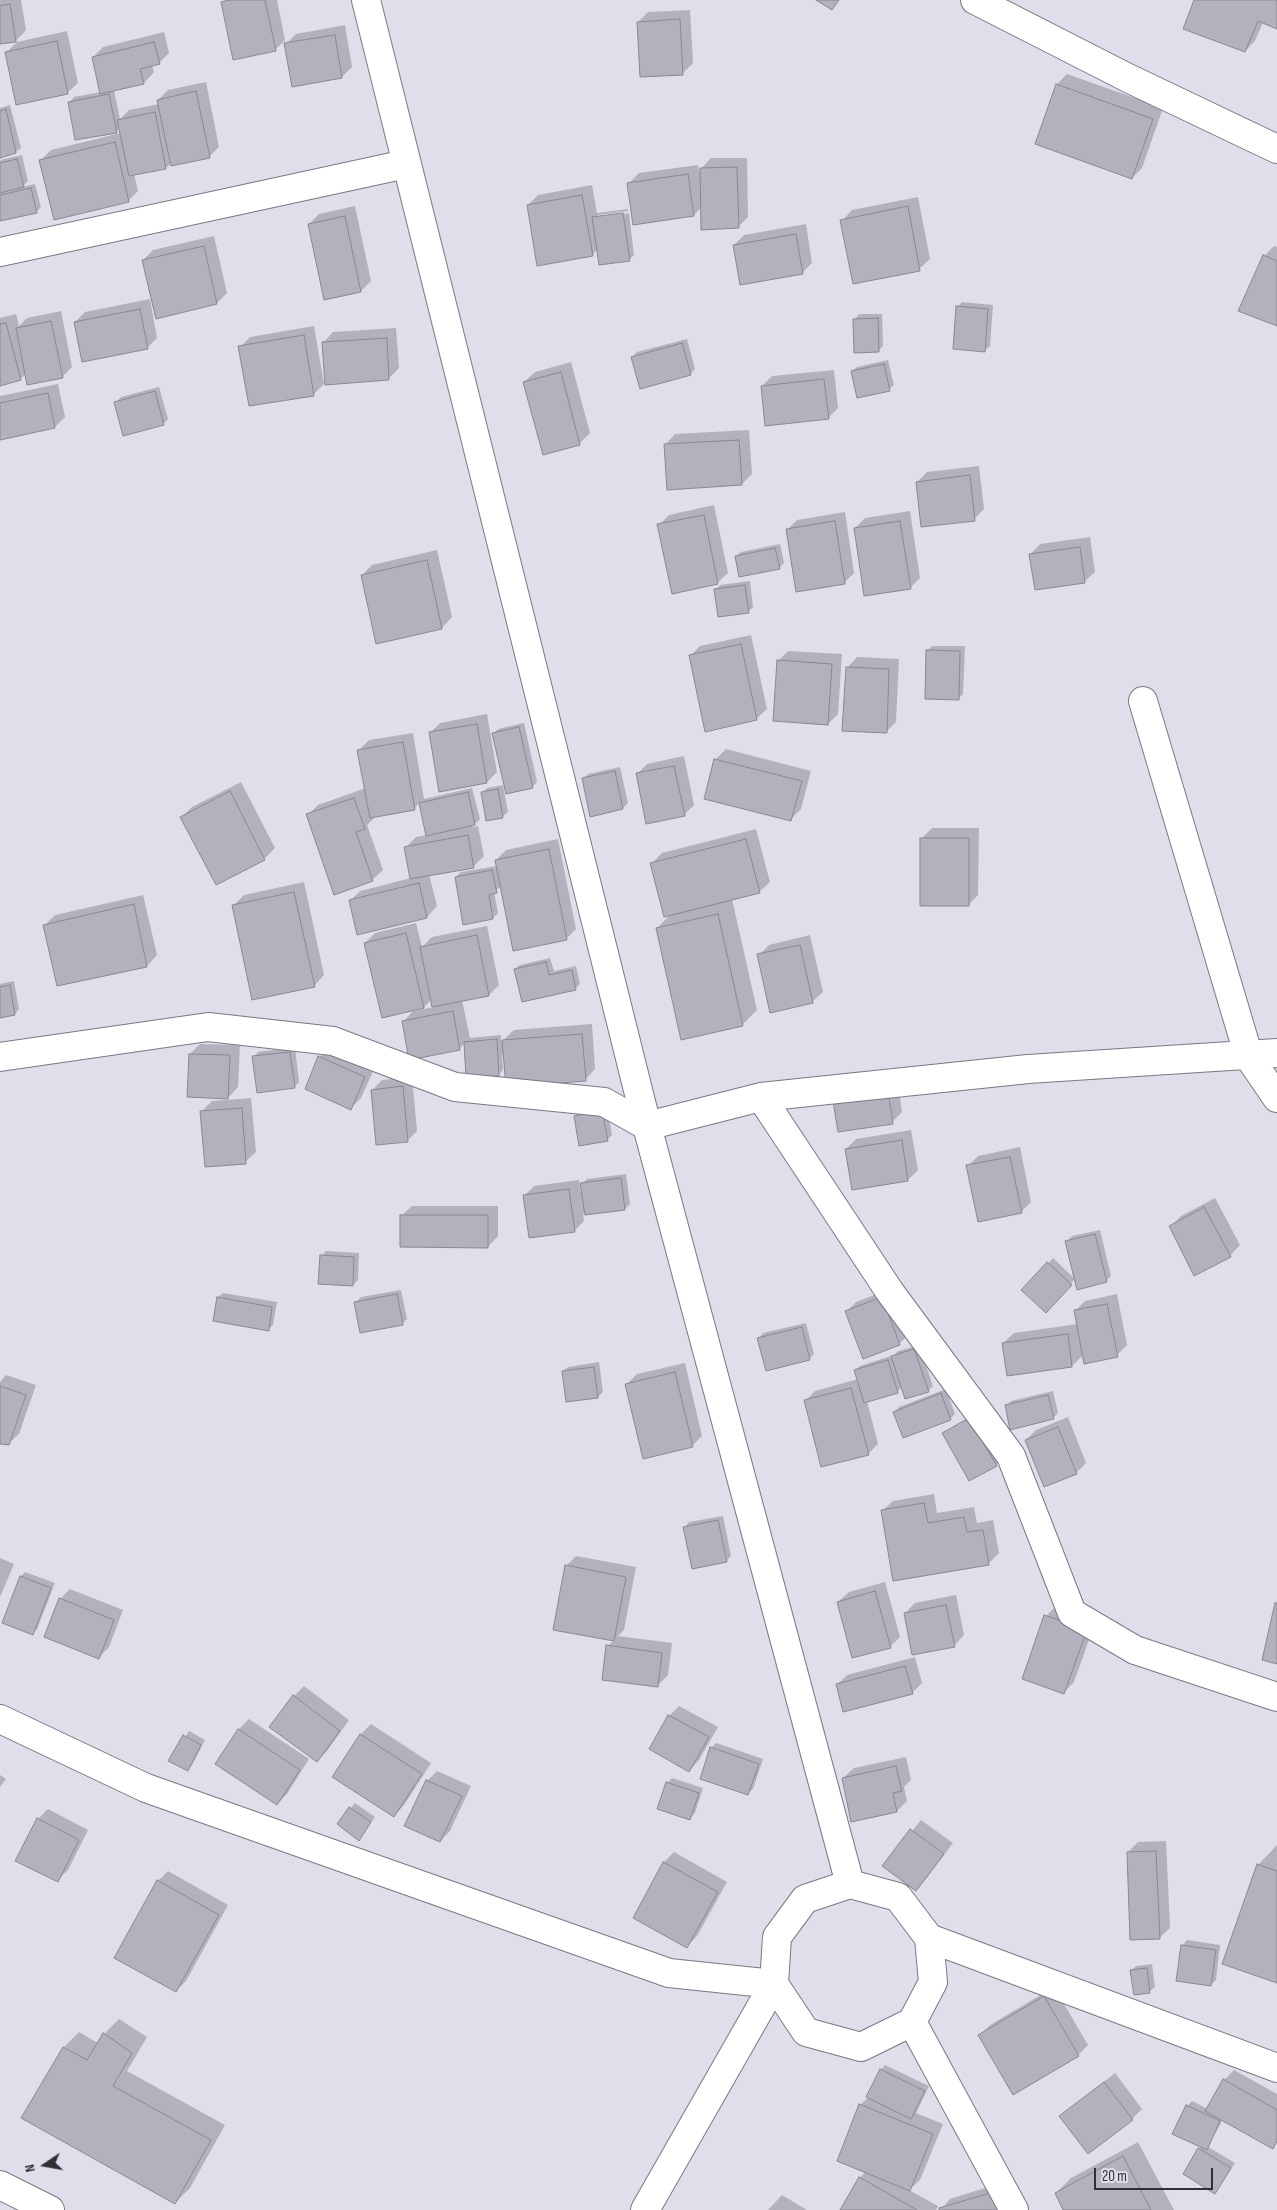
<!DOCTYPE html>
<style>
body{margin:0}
#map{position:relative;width:1277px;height:2210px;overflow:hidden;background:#dedfeb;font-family:"Sofia Sans Condensed",sans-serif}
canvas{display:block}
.north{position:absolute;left:20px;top:2140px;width:50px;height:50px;-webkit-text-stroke:4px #dedfeb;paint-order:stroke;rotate:258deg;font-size:14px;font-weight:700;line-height:20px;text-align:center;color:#2f3034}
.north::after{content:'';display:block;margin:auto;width:18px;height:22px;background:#2f3034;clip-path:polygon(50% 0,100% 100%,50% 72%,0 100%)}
.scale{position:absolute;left:1094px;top:2168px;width:119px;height:22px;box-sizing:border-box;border:2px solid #2f3034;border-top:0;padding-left:6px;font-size:15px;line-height:18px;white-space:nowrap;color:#2f3034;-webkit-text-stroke:4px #dedfeb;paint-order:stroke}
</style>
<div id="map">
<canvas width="1277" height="2210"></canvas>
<div class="north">N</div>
<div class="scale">20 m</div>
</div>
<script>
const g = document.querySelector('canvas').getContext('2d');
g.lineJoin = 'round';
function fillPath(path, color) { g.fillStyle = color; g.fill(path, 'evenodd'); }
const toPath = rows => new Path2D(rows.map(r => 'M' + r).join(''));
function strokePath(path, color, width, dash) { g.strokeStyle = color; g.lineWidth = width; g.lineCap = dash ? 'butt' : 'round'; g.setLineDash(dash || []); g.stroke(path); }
const shadow = toPath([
 [0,0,21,0,26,30,16,41,0,43],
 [225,0,277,0,285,40,275,50,223,2],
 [1195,0,1277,0,1277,27,1263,22,1255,41,1245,51],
 [690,10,693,63,683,73,638,22,648,12],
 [345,25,352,67,342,77,286,44,296,34],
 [67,31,78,83,67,93,6,53,17,42],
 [164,32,169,53,159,63,152,65,154,72,144,83,114,90,120,119,129,110,159,104,158,100,168,90,206,82,219,147,209,157,172,162,166,168,134,174,138,191,128,201,41,160,51,150,121,133,120,128,116,132,70,102,74,97,101,92,93,57,103,47],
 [1067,74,1163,108,1142,168,1132,178,1037,144,1057,84],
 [10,105,21,148,16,152,0,156,0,108],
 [22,155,28,181,22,187,35,184,41,207,36,212,0,220,0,160],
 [711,158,747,158,748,217,738,227,702,207,694,215,629,183,639,173,698,165,699,171],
 [592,185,597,213,628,209,628,211,598,215,598,218,629,213,634,255,630,259,598,249,592,255,528,205,538,195],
 [918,197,930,259,919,269,842,221,852,210],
 [355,206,371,281,361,291,309,224,319,214],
 [806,224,812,263,802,273,734,245,744,235],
 [214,236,227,293,217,303,143,260,153,250],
 [1274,246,1277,247,1277,324,1264,256],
 [150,299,157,338,147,348,75,322,85,312],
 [962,302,993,305,990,346,985,350,957,307],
 [61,311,72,367,62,377,26,374,20,379,0,384,0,318,16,314,19,326,27,318],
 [859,314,882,314,883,346,878,351,855,319],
 [314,326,324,384,314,394,250,405,240,347,250,337],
 [396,328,399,368,389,378,323,343,333,332],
 [687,339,695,369,690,374,632,357,637,352],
 [888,360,894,385,889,389,852,371,857,367],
 [571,362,590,433,580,443,524,382,535,372],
 [834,370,838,408,828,418,762,386,772,376],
 [58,384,65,417,55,427,0,438,0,396],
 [159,387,168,419,163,424,116,402,121,397],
 [749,430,752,474,742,484,665,445,675,434],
 [979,466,984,509,974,519,917,482,927,472],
 [714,505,728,573,717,583,659,525,669,515],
 [910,511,920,578,910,588,855,528,865,518],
 [845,512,854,573,844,583,787,530,797,520],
 [1090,537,1095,572,1084,582,1030,555,1040,544],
 [780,544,784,563,779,568,736,556,741,552],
 [437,550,452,617,442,628,377,643,362,575,372,565],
 [750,581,753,607,748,612,716,590,720,585],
 [751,635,767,709,756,719,690,656,700,646],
 [932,646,965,646,963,694,958,699,928,650],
 [788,651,842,654,838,714,828,724,778,661],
 [857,657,899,659,896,722,886,732,847,668],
 [487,714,497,772,487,782,430,733,440,723],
 [524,723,537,782,532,787,494,733,498,729],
 [413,733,424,799,472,788,480,819,472,827,478,826,484,856,474,866,429,874,437,906,427,917,358,934,350,901,360,891,411,878,406,847,416,837,427,835,420,802,414,809,373,816,374,818,367,825,383,870,372,880,308,815,318,805,366,788,359,750,369,740],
 [726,749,811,771,801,809,791,819,706,798,716,759],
 [684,756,694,805,684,815,637,774,647,764],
 [620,767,628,803,623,808,583,779,588,774],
 [241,782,275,848,264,859,216,883,182,817,192,807],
 [503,785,508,812,503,816,487,819,482,793,487,788],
 [932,828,979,828,978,895,968,905,922,838],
 [756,829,770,882,759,892,732,899,757,1010,742,1025,657,928,671,914,652,863,662,853],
 [558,839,576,929,566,939,501,886,494,892,498,913,493,918,456,877,461,872,497,866,496,860,506,850],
 [304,882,324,975,314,986,234,905,244,895],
 [143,895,157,955,147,966,58,985,45,925,55,915],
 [416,923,422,947,432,937,487,926,499,985,489,995,462,1000,470,1038,501,1035,501,1042,514,1030,592,1024,595,1069,585,1080,505,1055,502,1055,503,1070,498,1075,465,1043,460,1048,403,1022,413,1011,434,1007,432,999,424,1007,383,1017,365,943,375,933],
 [810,935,823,992,812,1002,759,955,769,945],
 [550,958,554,971,576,966,580,984,575,989,515,969,520,965],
 [14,981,19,1009,15,1014,0,1017,0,984],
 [200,1044,240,1045,238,1087,228,1098,190,1054],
 [295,1047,299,1082,294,1087,254,1057,258,1052],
 [330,1047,375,1067,361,1098,351,1108,320,1057],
 [897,1076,902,1112,892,1122,839,1131],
 [412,1077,417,1131,407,1141,372,1090,382,1080],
 [251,1098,256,1152,245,1162,202,1111,212,1101],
 [607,1106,612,1135,607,1140,575,1116,580,1111],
 [911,1130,918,1170,908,1180,846,1149,856,1139],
 [1020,1147,1031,1202,1021,1212,968,1166,978,1156],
 [626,1174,630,1204,625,1209,583,1214,584,1221,574,1231,524,1196,534,1186,579,1180,580,1191,583,1191,582,1184,587,1179],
 [1215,1198,1240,1245,1230,1256,1194,1274,1171,1226,1181,1216],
 [412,1206,498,1206,498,1236,488,1247,401,1216],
 [1100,1230,1111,1276,1106,1281,1067,1241,1072,1236],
 [326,1251,359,1253,358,1280,353,1285,321,1256],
 [1053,1258,1075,1279,1046,1311,1023,1290],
 [892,1288,909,1334,899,1344,846,1312,856,1302],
 [401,1290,407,1319,402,1324,356,1302,361,1297],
 [223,1293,277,1302,273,1325,268,1330,218,1297],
 [1117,1294,1127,1345,1117,1355,1084,1354,1072,1366,1003,1343,1014,1333,1078,1324,1075,1311,1085,1301],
 [806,1323,814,1354,809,1359,759,1338,763,1333],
 [919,1345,933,1386,928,1391,903,1386,897,1392,867,1401,878,1444,868,1454,805,1401,815,1391,858,1379,855,1370,860,1366,894,1355,898,1351],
 [599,1362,603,1392,598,1397,567,1400,563,1371,568,1367],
 [685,1363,702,1436,692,1446,627,1384,637,1374],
 [6,1375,36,1385,19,1434,8,1444,0,1442,0,1382],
 [946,1389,955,1414,950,1419,895,1412,899,1407],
 [1053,1391,1058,1413,1053,1418,1006,1406,1011,1401],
 [974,1414,1001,1460,996,1465,944,1434],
 [1068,1417,1086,1463,1076,1473,1026,1440,1036,1430],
 [934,1494,937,1513,974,1507,977,1523,993,1520,999,1553,989,1563,882,1511,893,1501],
 [723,1516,731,1556,726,1561,685,1527,689,1522],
 [576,1556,636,1567,624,1630,618,1636,672,1643,668,1675,657,1686,608,1646,614,1640,566,1566],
 [0,1558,14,1564,0,1597],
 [25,1572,55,1583,37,1629,33,1634,21,1576],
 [885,1582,900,1637,890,1647,838,1602,849,1592],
 [70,1589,123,1610,109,1647,99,1657,60,1599],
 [956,1595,964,1635,954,1646,905,1613,915,1603],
 [1056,1606,1096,1620,1074,1682,1064,1692,1046,1616],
 [915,1657,922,1683,912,1693,837,1685,847,1675],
 [304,1686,349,1720,327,1751,317,1761,294,1696],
 [679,1706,718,1727,699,1760,689,1771,669,1716],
 [249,1719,309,1759,287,1794,277,1804,217,1763,239,1729],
 [371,1724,431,1763,404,1805,394,1816,334,1777,361,1734],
 [189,1731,205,1740,192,1765,187,1770,170,1760],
 [716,1743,763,1759,753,1789,748,1793,711,1748],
 [906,1757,911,1780,904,1787,907,1801,897,1811,843,1778,854,1768],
 [437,1771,471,1786,450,1831,440,1841,427,1781],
 [0,1775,6,1779,0,1787],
 [672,1778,703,1788,695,1813,690,1818,667,1783],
 [355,1803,375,1817,359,1839,338,1824],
 [48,1809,88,1830,68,1870,57,1880,38,1819],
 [921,1820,953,1843,926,1879,916,1890,884,1865],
 [1166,1841,1170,1928,1159,1938,1128,1852,1138,1842],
 [1277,1845,1277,1982,1258,1865],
 [674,1852,727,1882,697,1936,687,1946,634,1918,664,1862],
 [168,1871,228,1905,186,1981,176,1991,158,1881],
 [1187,1940,1220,1945,1216,1980,1211,1985,1178,1980,1183,1945],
 [1152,1964,1155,1987,1150,1991,1131,1971,1136,1966],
 [1054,1987,1088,2045,1078,2055,980,2035,990,2025],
 [119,2019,147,2037,127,2071,225,2125,190,2188,175,2203,23,2118,64,2047,79,2032,98,2043,104,2034],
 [885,2065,929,2086,916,2113,943,2124,920,2180,909,2190,938,2206,936,2210,841,2210,860,2178,866,2171,860,2105,869,2097,881,2070],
 [1234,2070,1277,2094,1277,2143,1272,2147,1223,2119,1208,2147,1235,2163,1215,2193,1199,2149,1202,2146,1187,2106,1192,2101,1208,2109,1224,2080],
 [1115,2073,1142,2109,1132,2119,1061,2116],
 [1138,2142,1174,2210,1065,2210,1056,2193,1071,2178],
 [1010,2180,1019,2210,941,2210,950,2199],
 [782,2195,807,2210,768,2210]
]);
const building = toPath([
 [230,0,265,0,276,51,233,60,221,2,230,0],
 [816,0,839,0,832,10,816,0],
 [1194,0,1277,0,1277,29,1258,21,1245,52,1183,29,1194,0],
 [10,4,16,42,0,44,0,6,10,4],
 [680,19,683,75,640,77,637,22,680,19],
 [335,35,342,78,292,87,284,43,335,35],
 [57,41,68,94,16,105,5,52,57,41],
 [154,42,160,64,140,69,144,84,100,94,92,57,154,42],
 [1056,84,1153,119,1132,179,1035,144,1056,84],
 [196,91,210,158,171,166,157,100,196,91],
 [109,94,117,133,75,140,68,102,109,94],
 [6,109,16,153,0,158,0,111,6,109],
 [155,112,166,169,129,176,117,120,155,112],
 [115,142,129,202,54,220,39,160,115,142],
 [17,159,24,187,0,193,0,163,17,159],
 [737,167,739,228,701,230,700,168,737,167],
 [688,174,694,216,633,225,627,183,688,174],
 [31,188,37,213,0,221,0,195,31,188],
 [582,195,593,256,537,266,527,205,582,195],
 [908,206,920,271,853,284,840,220,908,206],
 [623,213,630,261,599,265,592,217,623,213],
 [345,216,361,292,324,300,308,224,345,216],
 [796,234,803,274,740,285,733,245,796,234],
 [204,246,217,304,156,319,142,260,204,246],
 [1263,255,1277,261,1277,326,1238,311,1263,255],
 [956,306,988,309,985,352,953,349,956,306],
 [140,309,148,349,82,362,74,322,140,309],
 [878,318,879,352,854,353,853,319,878,318],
 [51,321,63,378,27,385,16,328,51,321],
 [6,323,21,380,0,386,0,324,6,323],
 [304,335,314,396,249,406,238,346,304,335],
 [387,338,389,380,325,385,322,342,387,338],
 [682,343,691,375,640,389,631,357,682,343],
 [884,364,890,391,857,398,851,371,884,364],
 [561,372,580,445,543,455,523,382,561,372],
 [824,379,829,419,765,426,761,386,824,379],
 [155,391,164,425,123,436,114,402,155,391],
 [48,393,55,428,0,440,0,403,48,393],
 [739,440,742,485,667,490,664,444,739,440],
 [970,475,975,521,921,527,916,482,970,475],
 [704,515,718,584,672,594,657,524,704,515],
 [835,521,845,584,796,592,786,529,835,521],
 [900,521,911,589,864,596,854,528,900,521],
 [1080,547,1085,583,1035,590,1029,554,1080,547],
 [775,548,780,569,739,577,735,556,775,548],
 [427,560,442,629,376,644,361,575,427,560],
 [745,585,749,613,718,617,714,589,745,585],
 [741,644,757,720,705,732,689,655,741,644],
 [926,650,960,651,959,700,925,699,926,650],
 [777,660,832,664,828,725,773,721,777,660],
 [846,667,889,669,887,733,842,731,846,667],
 [477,724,487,783,439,792,429,732,477,724],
 [519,727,533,788,506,794,492,733,519,727],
 [403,742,415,810,370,818,357,750,403,742],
 [714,759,802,781,791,821,704,799,714,759],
 [674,766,685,816,646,824,636,773,674,766],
 [615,771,623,809,590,817,582,778,615,771],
 [498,789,503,818,486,821,481,792,498,789],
 [230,791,265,860,216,885,180,817,230,791],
 [468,792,475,825,426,836,419,803,468,792],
 [354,798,365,829,356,832,373,881,334,895,306,814,354,798],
 [468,835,474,868,410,879,404,847,468,835],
 [920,838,969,838,969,906,920,906,920,838],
 [746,839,760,893,664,917,650,863,746,839],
 [549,849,567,940,513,951,495,860,549,849],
 [492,870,497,893,489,895,493,919,463,925,455,877,492,870],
 [419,883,427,918,357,935,349,900,419,883],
 [294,892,315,987,252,1000,232,905,294,892],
 [134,904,147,967,57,986,43,925,134,904],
 [718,914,743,1026,681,1040,656,928,718,914],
 [406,933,424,1008,382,1018,364,943,406,933],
 [477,935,489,996,432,1007,420,947,477,935],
 [800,945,813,1003,770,1013,757,954,800,945],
 [546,962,549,975,572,970,576,990,522,1002,514,969,546,962],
 [10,985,15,1015,0,1018,0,987,10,985],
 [453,1011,460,1050,409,1060,402,1021,453,1011],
 [582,1034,586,1081,506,1087,502,1040,582,1034],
 [497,1039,499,1076,466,1078,464,1042,497,1039],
 [290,1052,295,1088,257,1093,252,1056,290,1052],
 [189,1054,230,1055,228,1099,187,1097,189,1054],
 [318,1056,365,1077,351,1110,305,1089,318,1056],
 [403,1086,408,1142,376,1145,371,1090,403,1086],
 [887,1086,893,1124,838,1132,832,1094,887,1086],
 [242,1108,246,1164,205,1167,200,1111,242,1108],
 [602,1110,608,1141,579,1146,574,1116,602,1110],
 [902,1140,908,1181,852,1190,845,1149,902,1140],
 [1010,1157,1022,1213,978,1222,966,1165,1010,1157],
 [621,1178,625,1210,585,1215,580,1183,621,1178],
 [569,1189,575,1232,529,1238,523,1195,569,1189],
 [1204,1207,1231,1257,1194,1276,1169,1226,1204,1207],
 [400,1215,488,1215,488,1248,400,1247,400,1215],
 [1095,1234,1107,1282,1077,1290,1065,1241,1095,1234],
 [320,1255,354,1257,353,1286,318,1284,320,1255],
 [1047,1262,1072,1285,1046,1313,1021,1290,1047,1262],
 [397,1294,403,1325,360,1333,354,1302,397,1294],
 [217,1297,272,1307,269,1331,213,1321,217,1297],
 [882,1297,900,1345,863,1359,845,1311,882,1297],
 [1107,1304,1118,1357,1084,1364,1074,1310,1107,1304],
 [802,1327,810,1360,766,1371,757,1338,802,1327],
 [1068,1334,1072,1367,1007,1376,1002,1343,1068,1334],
 [914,1349,929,1392,905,1399,891,1356,914,1349],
 [888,1360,898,1393,864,1403,854,1370,888,1360],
 [594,1367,598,1398,566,1402,562,1371,594,1367],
 [675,1372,693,1447,643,1459,625,1384,675,1372],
 [0,1386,26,1395,9,1445,0,1444,0,1386],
 [851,1388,869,1455,821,1467,804,1400,851,1388],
 [941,1393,951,1420,903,1438,893,1412,941,1393],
 [1048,1395,1054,1419,1010,1430,1005,1405,1048,1395],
 [969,1418,997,1466,969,1481,942,1433,969,1418],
 [1058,1427,1077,1474,1044,1487,1025,1440,1058,1427],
 [924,1503,928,1523,964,1517,967,1532,983,1530,989,1565,893,1581,881,1510,924,1503],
 [718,1520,727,1562,692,1569,683,1527,718,1520],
 [565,1565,626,1577,614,1641,553,1630,565,1565],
 [20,1576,51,1588,33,1635,2,1623,20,1576],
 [875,1591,891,1648,852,1658,837,1602,875,1591],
 [59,1598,114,1620,99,1659,44,1637,59,1598],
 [1275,1603,1277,1603,1277,1664,1262,1660,1275,1603],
 [946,1605,955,1647,912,1655,904,1613,946,1605],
 [1044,1615,1087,1630,1064,1694,1022,1679,1044,1615],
 [606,1645,662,1653,658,1687,602,1680,606,1645],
 [905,1666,913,1694,843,1712,836,1684,905,1666],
 [293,1695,340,1731,317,1762,269,1727,293,1695],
 [668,1715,709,1737,689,1772,649,1749,668,1715],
 [238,1729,300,1770,277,1805,215,1764,238,1729],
 [360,1734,422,1774,394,1817,332,1777,360,1734],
 [183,1735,201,1745,188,1771,168,1761,183,1735],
 [710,1747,759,1764,748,1795,700,1779,710,1747],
 [896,1766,902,1791,893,1793,897,1812,851,1822,842,1778,896,1766],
 [426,1780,462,1796,440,1842,404,1826,426,1780],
 [666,1782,699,1793,690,1820,657,1809,666,1782],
 [349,1807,371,1822,359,1841,337,1824,349,1807],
 [37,1818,79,1840,58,1882,15,1861,37,1818],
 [910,1829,944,1854,916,1891,882,1866,910,1829],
 [1156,1851,1160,1939,1130,1940,1127,1852,1156,1851],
 [663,1862,718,1892,687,1948,633,1918,663,1862],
 [1257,1864,1277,1871,1277,1983,1222,1964,1257,1864],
 [157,1880,219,1915,176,1992,114,1958,157,1880],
 [1181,1945,1216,1950,1211,1986,1176,1981,1181,1945],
 [1147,1968,1150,1993,1134,1995,1130,1970,1147,1968],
 [1044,1996,1079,2056,1013,2095,978,2035,1044,1996],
 [103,2033,132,2053,113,2086,211,2140,175,2204,21,2118,63,2047,87,2060,103,2033],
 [880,2069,925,2091,911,2119,866,2097,880,2069],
 [1223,2079,1277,2110,1277,2141,1273,2149,1205,2111,1223,2079],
 [1104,2082,1133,2120,1088,2154,1059,2116,1104,2082],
 [859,2104,933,2134,910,2191,837,2161,859,2104],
 [1186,2105,1220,2121,1207,2150,1172,2134,1186,2105],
 [1198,2148,1231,2168,1215,2194,1183,2174,1198,2148],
 [1123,2156,1151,2210,1063,2210,1055,2193,1123,2156],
 [859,2177,917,2210,840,2210,859,2177],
 [1000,2190,1006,2210,939,2210,939,2208,1000,2190]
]);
const minor = toPath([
 [975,0,1128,78,1277,149],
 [0,252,406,164],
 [1143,701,1249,1057,1277,1098],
 [0,1057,208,1027,333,1041,455,1087,604,1102,647,1126,761,1097,1028,1069,1277,1053],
 [761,1097,890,1292,1011,1456,1072,1613,1135,1650,1277,1697],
 [0,1719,146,1788,669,1973,774,1984,645,2210]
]);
const tertiary = toPath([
 [929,1938,1277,2068],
 [0,2185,50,2210]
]);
const secondary = toPath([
 [366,0,647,1126,850,1884],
 [850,1884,898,1897,929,1938,933,1982,912,2022,861,2047,806,2032,774,1984,777,1937,805,1899,850,1884],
 [912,2022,1014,2210]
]);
fillPath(shadow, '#0003');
fillPath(building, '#b1b2bd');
strokePath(building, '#888893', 1);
strokePath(minor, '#787983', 30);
strokePath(tertiary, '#787983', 30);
strokePath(secondary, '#787983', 30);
strokePath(minor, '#fff', 28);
strokePath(tertiary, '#fff', 28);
strokePath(secondary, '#fff', 28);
</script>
